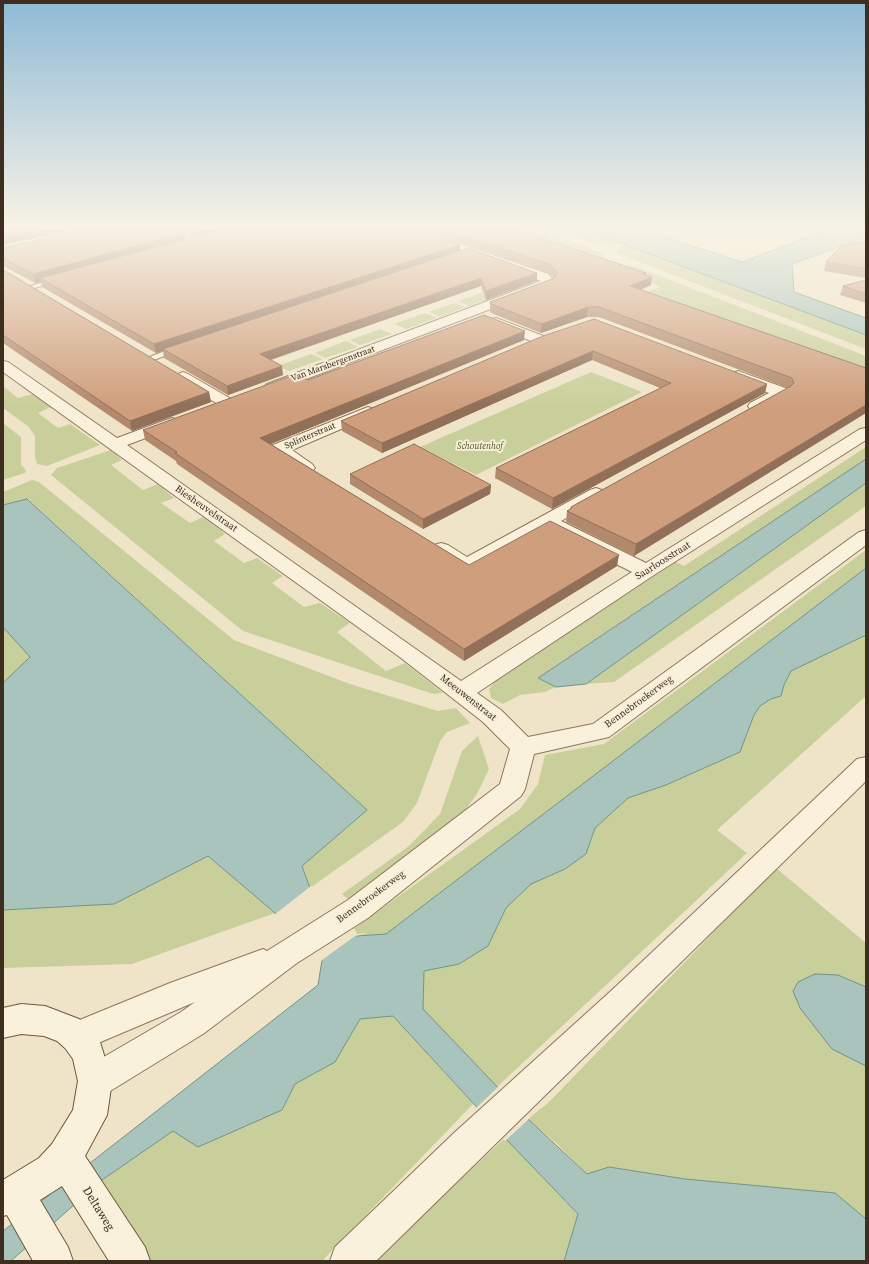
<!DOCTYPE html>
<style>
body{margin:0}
#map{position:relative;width:869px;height:1264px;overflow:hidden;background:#f0e4c8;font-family:"Source Serif 4",serif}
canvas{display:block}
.frame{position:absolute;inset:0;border:4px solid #3d2e20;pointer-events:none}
</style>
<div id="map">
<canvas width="869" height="1264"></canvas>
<div class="frame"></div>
</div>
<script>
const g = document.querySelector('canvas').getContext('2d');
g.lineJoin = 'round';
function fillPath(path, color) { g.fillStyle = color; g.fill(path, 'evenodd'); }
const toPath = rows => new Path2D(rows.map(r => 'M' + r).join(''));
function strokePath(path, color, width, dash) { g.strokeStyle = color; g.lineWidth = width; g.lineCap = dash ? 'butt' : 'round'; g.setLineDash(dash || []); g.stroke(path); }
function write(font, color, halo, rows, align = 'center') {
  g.font = font + ' "Source Serif 4",serif'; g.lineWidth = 4; g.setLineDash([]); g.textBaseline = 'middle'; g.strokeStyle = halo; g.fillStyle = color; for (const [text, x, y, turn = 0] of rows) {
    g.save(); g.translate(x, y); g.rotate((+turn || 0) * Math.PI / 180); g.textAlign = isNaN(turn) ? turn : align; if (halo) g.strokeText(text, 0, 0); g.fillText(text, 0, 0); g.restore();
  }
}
const green = toPath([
 [504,229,538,229,606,255,601,260],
 [553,229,583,229,620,243,614,245,591,243],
 [625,244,866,335,866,349,616,253,621,246],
 [611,265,637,267,866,356,866,372,640,295,660,287,641,276],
 [481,293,491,298,469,306,458,301],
 [454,303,465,307,440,317,429,312],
 [425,313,437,318,406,329,394,324],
 [380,329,392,334,360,345,350,340],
 [346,341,358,347,325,358,315,353],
 [311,354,323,359,289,371,278,366],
 [591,372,642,392,476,475,420,447],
 [3,386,18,398,33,394,51,407,38,413,58,428,70,424,100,445,47,466,37,464,35,457,35,436,29,427,3,408],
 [3,423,21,437,21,465,26,470,25,473,3,480],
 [866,447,866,459,538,678,556,687,545,692,520,695,503,704,491,698,489,689,498,678,676,562,684,566],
 [111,450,122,460,111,465,143,490,158,484,174,498,161,503,190,523,205,516,225,534,214,541,244,563,257,558,283,576,272,583,304,607,320,603,350,623,337,632,386,671,405,663,443,693,433,694,243,631,51,475,57,468],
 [32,480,39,482,234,640,350,684,438,711,456,708,470,723,447,732,440,741,417,803,403,822,310,888,302,865,367,810,28,499,3,505,3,492],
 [866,483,866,506,614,682,586,684],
 [866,550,866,568,386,934,356,936,353,929,520,809,538,784,545,755,604,744],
 [3,627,31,657,3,683],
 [866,635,866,696,717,830,747,853,497,1087,423,1009,424,971,459,964,488,946,506,908,531,884,565,869,586,854,595,828,628,798,666,785,740,752,754,715,760,706,771,699,781,696,784,685,791,671],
 [478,736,489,769,477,794,463,813,349,900,342,894,409,846,440,814,462,751],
 [208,856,275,913,132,964,3,968,3,910,114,904],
 [776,868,866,943,866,1219,835,1193,685,1179,609,1167,587,1174,556,1143,528,1119,549,1102],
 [393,1016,473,1104,322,1261,148,1261,102,1180,173,1131,282,1110,295,1084,335,1062,360,1019],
 [505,1138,578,1214,564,1261,372,1261]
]);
const water = toPath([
 [583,229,646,229,643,230,742,262,829,229,866,229,866,236,861,239,792,264,794,292,866,318,866,335,583,229],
 [866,459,866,483,586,684,556,687,538,678,866,459],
 [27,499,367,810,302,866,310,888,356,936,386,934,866,568,866,635,791,671,784,685,781,696,771,699,760,706,754,715,740,752,666,785,628,798,595,828,586,854,565,869,531,884,506,908,488,946,459,964,424,971,423,1009,528,1119,587,1174,609,1167,685,1179,835,1193,866,1219,866,1261,564,1261,578,1214,505,1138,393,1016,360,1019,335,1062,295,1084,282,1110,198,1147,173,1131,102,1180,11,1261,3,1261,3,1231,318,985,322,960,275,913,208,856,114,904,3,910,3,683,30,657,3,627,3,505,27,499],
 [815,974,838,975,866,987,866,1066,832,1049,800,1008,793,991,798,982,815,974]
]);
const pier = toPath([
 [311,886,354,928,357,934,369,933,355,936,322,960,319,965,319,961,274,915],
 [499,1086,530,1118,505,1141,475,1109]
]);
const lane = toPath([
 [163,229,171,229,198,242,193,243,163,229],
 [57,278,60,280,59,281,31,289,27,287,57,278],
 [175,347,182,349,154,360,147,358,175,347]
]);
const street = toPath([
 [401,229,417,229,548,274,555,282,554,285,277,390,267,390,264,387,267,384,541,281,403,231,401,229],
 [496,318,546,337,548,340,546,343,541,344,536,343,491,325,489,322,491,319,496,318],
 [3,361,8,362,117,438,166,420,172,418,178,420,180,423,178,426,127,445,461,681,632,572,547,529,474,569,467,571,460,569,434,553,431,549,434,545,441,543,448,545,467,557,590,490,596,488,602,490,605,494,602,498,561,521,646,563,860,429,866,428,866,440,654,575,477,693,501,710,528,737,593,724,859,532,866,530,866,545,609,737,534,754,525,789,521,796,368,918,297,963,203,1034,107,1093,95,1097,83,1093,78,1081,83,1069,181,1012,195,1002,77,1052,65,1048,61,1037,65,1026,170,983,263,949,267,951,348,900,500,784,510,749,483,722,401,658,3,372,3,361],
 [738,371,788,389,790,392,788,395,762,409,756,411,750,409,748,406,750,403,769,393,733,379,730,376,733,373,738,371],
 [183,372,188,374,233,400,235,403,233,406,227,408,221,406,178,380,175,377,178,374,183,372],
 [368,407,374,409,376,412,374,415,292,450,312,464,315,468,312,472,306,473,300,472,270,449,273,445,368,407],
 [866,757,866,781,376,1261,330,1261,335,1247,455,1132,612,990,857,759,866,757]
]);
const secondary = toPath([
 [21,1004,45,1006,79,1019,89,1026,100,1042,112,1081,107,1115,85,1156,145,1247,150,1261,109,1261,62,1186,40,1200,68,1247,73,1261,33,1261,7,1215,3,1216,3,1180,39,1158,52,1144,73,1110,78,1081,73,1059,65,1048,57,1041,44,1036,21,1034,3,1038,3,1008,21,1004]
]);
const wall = toPath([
 [82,229,415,229,460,251,537,273,537,281,486,300,481,286,271,360,283,375,228,395,164,358,163,351,156,353,42,287,41,282,35,283,3,266,3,248],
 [180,231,193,237,185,239],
 [421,229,514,229,646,273,646,275,652,277,651,285,641,290,866,368,634,556,566,522,567,511,570,509,571,507,788,388,599,317,587,317,541,333,491,313,490,311,490,302,554,278,548,273],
 [866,241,866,278,824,271,826,262],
 [3,269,209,392,211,402,132,431,3,343],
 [866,280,866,303,840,295,843,286],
 [543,336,767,384,765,393,552,509,495,478,496,468,660,388,592,360,382,453,342,431,341,421],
 [524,340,271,444,469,565,617,566,464,661,177,464,176,461,145,440,143,430,308,380],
 [350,474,491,485,490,494,423,529,350,484]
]);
const shadedWall = toPath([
 [39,229,77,229,3,245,3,237],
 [201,229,234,229,196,238,195,230],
 [185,233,186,242,40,278,41,282,35,283,33,274],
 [460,245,460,253,163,349,163,351,156,353,154,344],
 [537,273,537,281,486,300,486,291],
 [646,273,645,279,652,277,651,285,629,294,630,286,643,274],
 [481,278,481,286,261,363,260,354],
 [588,307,587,317,541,333,542,324],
 [525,331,524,340,261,448,260,438],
 [593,351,592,360,382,453,382,443],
 [282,366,283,375,228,395,227,386],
 [767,384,765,393,552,509,553,498],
 [209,392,211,402,132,431,130,421],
 [866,405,866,413,634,556,636,544],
 [491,485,490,494,423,529,423,519],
 [619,555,617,566,464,661,464,649]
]);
const building = toPath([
 [3,229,39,229,3,237,3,229],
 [82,229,175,229,185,233,33,274,3,258,3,248,82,229],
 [191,229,201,229,195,230,191,229],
 [224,229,415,229,460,245,154,344,40,278,224,229],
 [444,229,514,229,646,273,643,274,652,277,630,286,866,368,866,405,636,544,567,511,572,508,571,507,791,386,794,383,792,378,599,307,588,307,542,324,491,304,490,302,555,278,557,272,549,264,444,229],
 [866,241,866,269,826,262,841,246,866,241],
 [468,248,537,273,486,291,481,278,260,354,282,366,227,386,163,349,468,248],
 [3,270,209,392,130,421,3,335,3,270],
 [866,280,866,294,843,286,866,280],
 [484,315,525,331,260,438,469,565,550,521,619,555,464,649,175,453,177,452,143,430,296,374,308,380,484,315],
 [594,319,767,384,553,498,496,468,671,383,593,351,382,443,341,421,543,336,594,319],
 [414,444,491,485,423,519,350,474,414,444]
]);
const farStreetnames = [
 ["Van Marsbergenstraat",333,364,-20],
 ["Splinterstraat",310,436,-23]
];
const farParknames = [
 ["Schoutenhof",480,447]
];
const streetNames = [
 ["Biesheuvelstraat",206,509,35],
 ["Saarloosstraat",663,561,-32],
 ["Meeuwenstraat",468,698,38],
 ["Bennebroekerweg",639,702,-36],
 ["Bennebroekerweg",371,897,-36]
];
const nearStreetnames = [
 ["Deltaweg",98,1209,58]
];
fillPath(green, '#c9cf9b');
fillPath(water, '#a9c4bc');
strokePath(water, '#6f938a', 1);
fillPath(pier, '#f0e4c8');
strokePath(lane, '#8d765c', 2);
strokePath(street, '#8d765c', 2);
strokePath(secondary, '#6f573f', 2);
fillPath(lane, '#faf1dc');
fillPath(street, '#faf1dc');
fillPath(secondary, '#faf1dc');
fillPath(wall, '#b2896c');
fillPath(shadedWall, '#916f58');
fillPath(building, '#cf9f7d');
strokePath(building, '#916f58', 1);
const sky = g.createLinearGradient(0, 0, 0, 406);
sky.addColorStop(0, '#8fbad6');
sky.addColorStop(0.56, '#f8f3e6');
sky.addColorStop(1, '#f8f3e600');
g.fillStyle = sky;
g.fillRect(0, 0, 869, 406);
write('9px', '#3d2e20', '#f7eed8', farStreetnames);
write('italic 9px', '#4d5a26', '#f7eed8', farParknames);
write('10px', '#3d2e20', '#f7eed8', streetNames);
write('12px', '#3d2e20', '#f7eed8', nearStreetnames);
</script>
